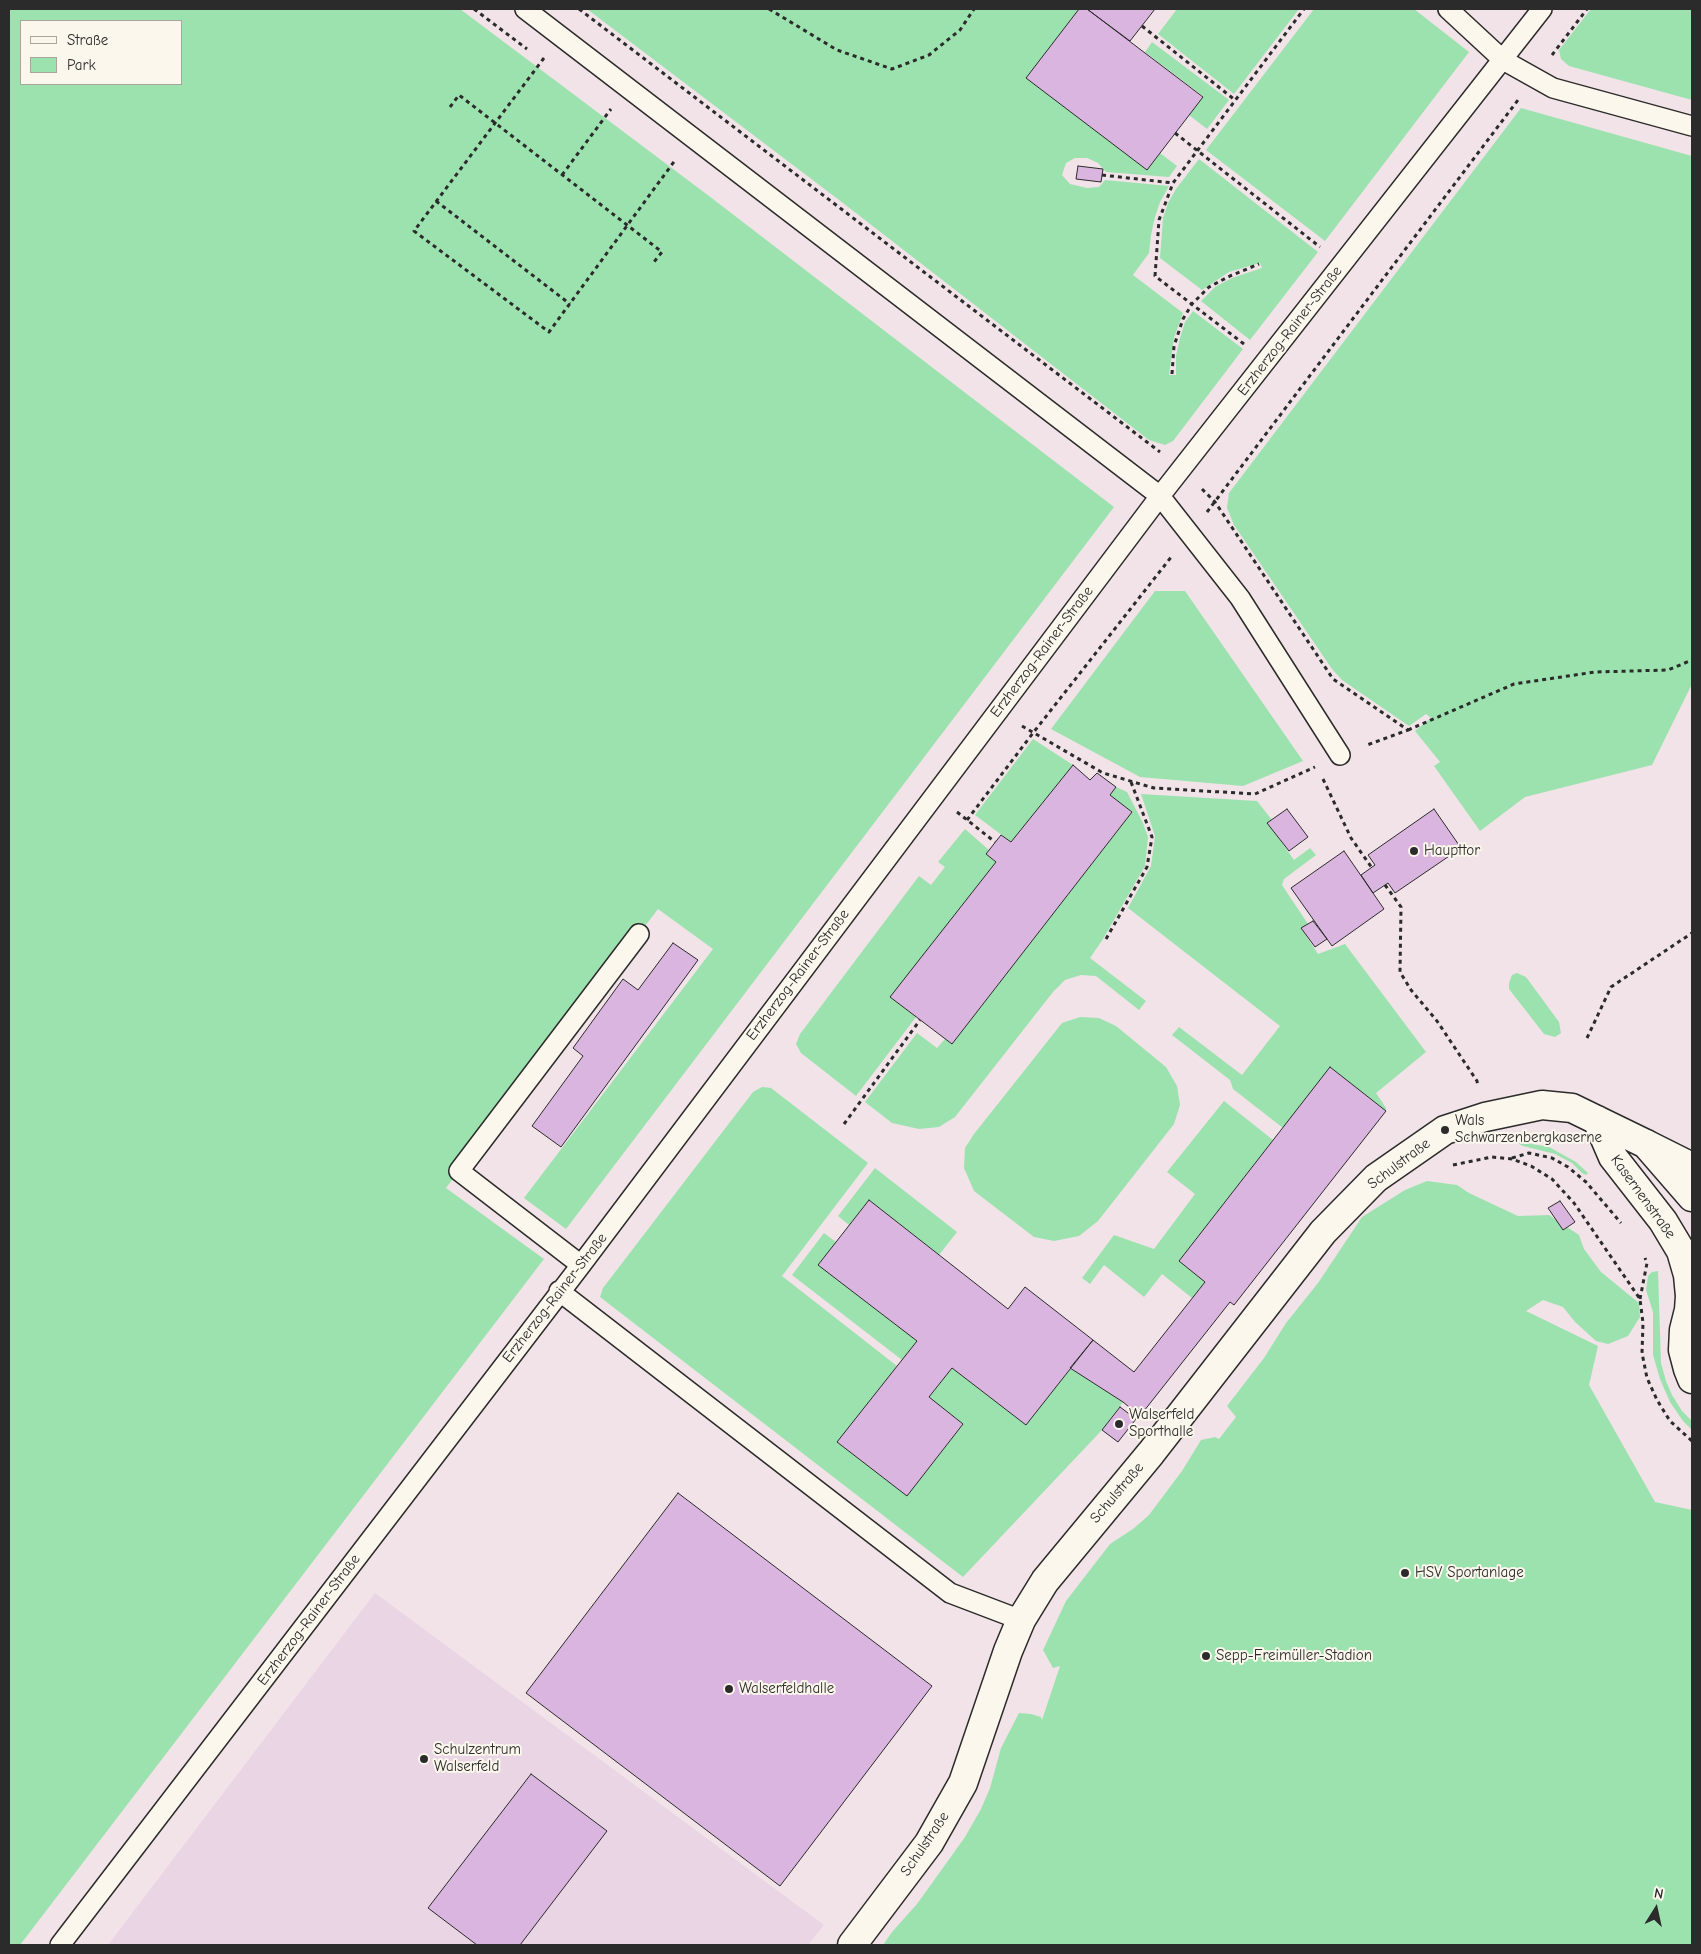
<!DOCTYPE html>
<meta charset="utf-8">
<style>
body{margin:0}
#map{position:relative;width:1701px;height:1954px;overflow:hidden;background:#f1e3e8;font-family:"Comic Neue",sans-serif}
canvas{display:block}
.frame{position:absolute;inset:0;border:10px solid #2b2b2b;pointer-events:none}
.legend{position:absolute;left:20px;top:20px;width:162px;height:65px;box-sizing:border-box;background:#fbf7ec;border:1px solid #a8a59f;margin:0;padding:6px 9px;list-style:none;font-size:15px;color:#2b2b2b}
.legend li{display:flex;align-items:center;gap:10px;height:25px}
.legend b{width:25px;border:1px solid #a8a59f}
.north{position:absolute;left:1631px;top:1884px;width:50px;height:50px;-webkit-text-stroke:4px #fbf7ec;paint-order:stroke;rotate:10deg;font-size:14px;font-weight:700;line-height:20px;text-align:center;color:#2b2b2b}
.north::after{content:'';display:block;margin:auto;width:18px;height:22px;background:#2b2b2b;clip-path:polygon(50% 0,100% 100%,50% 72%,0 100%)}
</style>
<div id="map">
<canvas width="1701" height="1954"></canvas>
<div class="frame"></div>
<ul class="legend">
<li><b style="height:6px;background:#fbf7ec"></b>Straße</li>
<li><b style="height:14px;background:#9ce2af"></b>Park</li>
</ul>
<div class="north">N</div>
</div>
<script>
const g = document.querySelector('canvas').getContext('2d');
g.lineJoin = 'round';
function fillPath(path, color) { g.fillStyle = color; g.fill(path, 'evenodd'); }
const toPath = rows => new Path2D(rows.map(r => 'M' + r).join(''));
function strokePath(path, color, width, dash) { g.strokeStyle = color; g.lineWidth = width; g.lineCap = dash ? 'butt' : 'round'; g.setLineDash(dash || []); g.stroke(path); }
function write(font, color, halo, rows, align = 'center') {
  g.font = font + ' "Comic Neue",sans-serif'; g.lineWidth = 4; g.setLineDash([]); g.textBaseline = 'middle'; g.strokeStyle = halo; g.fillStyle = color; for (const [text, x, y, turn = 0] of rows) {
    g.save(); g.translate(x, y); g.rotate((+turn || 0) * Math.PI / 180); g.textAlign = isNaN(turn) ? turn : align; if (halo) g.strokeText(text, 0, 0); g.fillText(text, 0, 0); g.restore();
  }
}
const built = toPath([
 [375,1593,824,1925,808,1945,108,1945]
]);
const green = toPath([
 [9,9,460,9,709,196,1114,507,566,1229,524,1198,713,949,658,909,639,934,446,1188,544,1259,20,1945,9,1945],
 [21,21,181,21,181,84,21,84],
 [587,9,1079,9,1027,78,1147,169,1160,153,1177,166,1169,177,1106,172,1098,163,1087,158,1075,158,1066,163,1062,175,1070,184,1087,188,1099,187,1105,180,1169,186,1160,202,1155,217,1151,235,1149,253,1133,275,1183,313,1174,338,1169,375,1176,375,1176,356,1180,338,1185,322,1193,311,1243,349,1173,441,1165,445,1149,440,843,203],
 [1177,9,1299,9,1234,94,1158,34],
 [1314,9,1414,9,1469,52,1325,241,1206,150],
 [1591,9,1692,9,1692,100,1569,66,1561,59,1559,50],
 [1152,42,1229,100,1207,129,1189,115,1203,96,1145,52],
 [1521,108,1692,156,1692,684,1652,765,1525,797,1480,831,1434,766,1440,762,1415,731,1431,718,1426,714,1409,726,1342,680,1332,669,1234,525,1227,508,1229,493],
 [1199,159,1318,252,1250,340,1201,301,1215,287,1232,278,1262,268,1260,263,1229,272,1202,290,1160,258,1163,218,1168,203,1176,189],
 [1155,591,1185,591,1303,761,1243,786,1140,777,1051,729],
 [1033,739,1073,765,1011,842,975,815],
 [1116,787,1127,792,1143,823,1148,837,1145,866,1103,939,1090,958,1146,1001,1139,1010,1096,976,1081,975,1065,980,1053,992,955,1117,939,1127,919,1129,892,1123,865,1102,917,1033,937,1048,945,1039,952,1044,1132,812,1110,795],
 [1141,794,1257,801,1272,820,1268,823,1294,860,1310,848,1316,855,1284,879,1282,885,1308,924,1301,928,1318,954,1345,944,1426,1052,1376,1093,1386,1108,1386,1111,1330,1068,1283,1128,1233,1089,1230,1080,1172,1035,1179,1027,1242,1075,1280,1026,1128,908,1151,866,1155,836],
 [965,829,989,850,986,854,996,862,891,997,916,1017,856,1096,801,1053,796,1044,800,1034,919,876,931,885,945,867,938,862],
 [1517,973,1526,977,1559,1022,1561,1033,1555,1037,1544,1034,1509,989,1509,983,1512,975],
 [1080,1017,1099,1018,1116,1026,1166,1067,1177,1086,1180,1105,1174,1124,1098,1221,1079,1236,1054,1241,1034,1237,974,1191,964,1168,965,1148,974,1134,1062,1023],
 [762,1087,771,1088,868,1163,782,1276,897,1366,838,1442,907,1496,963,1424,929,1397,952,1368,1026,1425,1070,1368,1123,1402,1102,1430,963,1577,600,1297,603,1288,753,1092],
 [1224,1101,1273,1140,1179,1261,1205,1282,1192,1298,1162,1274,1144,1297,1104,1265,1090,1284,1082,1278,1114,1235,1154,1249,1195,1194,1167,1172],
 [1520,1142,1549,1147,1576,1162,1588,1173,1586,1175,1582,1173,1572,1163,1555,1154,1523,1146,1519,1144],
 [875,1168,957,1232,939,1255,869,1201,849,1225,838,1216],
 [1427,1181,1457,1185,1469,1193,1518,1216,1549,1215,1579,1235,1584,1249,1601,1272,1639,1303,1640,1317,1628,1336,1608,1344,1596,1341,1575,1322,1563,1307,1543,1300,1526,1311,1598,1346,1589,1385,1655,1502,1692,1510,1692,1945,883,1945,892,1932,917,1904,965,1837,981,1809,990,1788,1001,1748,1019,1713,1031,1714,1041,1717,1042,1720,1060,1666,1053,1668,1043,1650,1066,1601,1110,1544,1133,1529,1149,1515,1182,1471,1201,1440,1215,1437,1219,1439,1236,1417,1227,1406,1264,1358,1286,1323,1318,1283,1362,1217,1405,1190],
 [824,1233,836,1242,818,1265,917,1341,902,1360,792,1275],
 [1658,1271,1661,1363,1666,1381,1672,1395,1682,1411,1692,1421,1692,1430,1683,1421,1670,1402,1660,1379,1653,1355,1653,1312,1646,1290,1648,1276,1652,1272]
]);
const building = toPath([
 [1079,9,1087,9,1203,97,1147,170,1026,78,1079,9],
 [1087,9,1155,9,1130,41,1087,9],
 [1078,166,1103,169,1101,182,1076,179,1078,166],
 [1073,765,1090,780,1097,773,1116,787,1110,795,1132,812,952,1044,890,997,996,862,986,854,1001,835,1011,842,1073,765],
 [1287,809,1308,837,1289,851,1267,823,1287,809],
 [1434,809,1461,848,1395,893,1388,883,1373,893,1361,875,1375,865,1368,855,1434,809],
 [1344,851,1384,909,1332,946,1291,888,1344,851],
 [1313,921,1327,939,1315,947,1301,928,1313,921],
 [673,943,698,960,561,1147,532,1126,583,1056,573,1048,623,979,638,990,673,943],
 [1330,1067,1386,1111,1234,1305,1230,1302,1140,1416,1123,1402,1070,1368,1093,1340,1134,1372,1205,1282,1179,1261,1330,1067],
 [869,1200,1008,1309,1025,1287,1093,1340,1026,1425,952,1368,929,1397,963,1424,907,1496,837,1442,917,1341,818,1265,869,1200],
 [1560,1201,1575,1222,1563,1230,1548,1208,1560,1201],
 [1120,1407,1136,1419,1118,1442,1102,1430,1120,1407],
 [678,1493,932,1686,780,1886,526,1693,678,1493],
 [531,1774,607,1831,520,1945,477,1945,428,1908,531,1774]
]);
const path = toPath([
 [474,9,527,49],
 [579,9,1160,452],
 [769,9,837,50,892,69,929,55,960,30,974,9],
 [1142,26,1235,100],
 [1552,55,1587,9],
 [544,58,414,231,549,332,676,159],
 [450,107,459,95,662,252,654,262],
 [1175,133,1320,247],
 [562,175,611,109],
 [1102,175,1173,183],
 [436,201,570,304],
 [1244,344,1155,276,1159,220,1173,183,1304,9],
 [1172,374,1174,346,1183,319,1192,304,1209,287,1230,276,1259,264],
 [1202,489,1215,502,1333,679,1408,730,1367,745],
 [1207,512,1518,100],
 [1022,726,1103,773,1154,788,1255,794,1315,767],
 [1408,730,1514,684,1595,672,1668,670,1692,660],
 [1323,779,1351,838,1372,868],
 [957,812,995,842],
 [967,820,1033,733,1172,556],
 [1385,885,1401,907,1400,972,1411,990,1437,1021,1477,1081,1478,1086],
 [1106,939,1147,867,1152,837,1131,782],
 [1587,1038,1611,987,1692,933],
 [844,1124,920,1020],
 [1512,1158,1529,1153,1552,1158,1568,1167,1586,1182,1621,1223],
 [1453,1165,1492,1157,1512,1159,1531,1166,1552,1179,1574,1203,1640,1299,1643,1323,1642,1353,1647,1378,1657,1400,1670,1421,1692,1441],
 [1640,1299,1647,1263,1645,1258]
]);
const lane = toPath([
 [525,9,1160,496,1240,598,1340,755],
 [1448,9,1503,60,1553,88,1692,126],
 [581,1265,459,1171,639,934],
 [559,1291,950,1593,1021,1620],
 [60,1945,581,1265,1160,496,1542,9]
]);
const secondary = toPath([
 [1597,1120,1613,1157,1663,1221,1681,1251,1688,1275,1690,1296,1689,1310,1684,1330,1683,1350,1688,1369,1692,1379],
 [852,1945,929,1843,963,1783,1008,1651,1021,1620,1045,1581,1151,1453,1323,1232,1376,1178,1445,1130,1485,1117,1542,1105,1572,1108,1646,1144,1692,1197]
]);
const highway = toPath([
 [1646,1144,1692,1167]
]);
const markers = [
 [1414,851,5,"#2b2b2b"],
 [1445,1130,5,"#2b2b2b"],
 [1119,1424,5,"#2b2b2b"],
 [1405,1573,5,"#2b2b2b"],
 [1206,1656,5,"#2b2b2b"],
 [729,1689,5,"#2b2b2b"],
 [424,1759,5,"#2b2b2b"]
];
const streetNames = [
 ["Erzherzog-Rainer-Straße",1290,331,-52],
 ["Erzherzog-Rainer-Straße",1042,652,-53],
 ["Erzherzog-Rainer-Straße",798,975,-53],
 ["Schulstraße",1399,1164,-37],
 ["Kasernenstraße",1643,1197,54],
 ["Erzherzog-Rainer-Straße",555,1298,-52],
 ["Schulstraße",1117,1493,-50],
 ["Erzherzog-Rainer-Straße",309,1620,-53],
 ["Schulstraße",925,1844,-56]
];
const poiNames = [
 ["Haupttor",1424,851],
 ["Wals",1455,1121],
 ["Schwarzenbergkaserne",1455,1138],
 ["Walserfeld",1129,1415],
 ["Sporthalle",1129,1432],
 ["HSV Sportanlage",1415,1573],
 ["Sepp-Freimüller-Stadion",1216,1656],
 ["Walserfeldhalle",739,1689],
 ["Schulzentrum",434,1750],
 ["Walserfeld",434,1767]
];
fillPath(built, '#ead5e5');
fillPath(green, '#9ce2af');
fillPath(building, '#d9b5df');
strokePath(building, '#2b2b2b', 1);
strokePath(lane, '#2b2b2b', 22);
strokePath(secondary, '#2b2b2b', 31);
strokePath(highway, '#2b2b2b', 31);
strokePath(path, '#2b2b2b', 3, [4, 4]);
strokePath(lane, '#fbf7ec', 19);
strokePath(secondary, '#fbf7ec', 28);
strokePath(highway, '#fbf7ec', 28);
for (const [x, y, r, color] of markers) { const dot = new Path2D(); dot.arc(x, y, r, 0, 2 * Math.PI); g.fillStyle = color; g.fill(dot); strokePath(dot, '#fbf7ec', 2); }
write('15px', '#2b2b2b', '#fbf7ec', streetNames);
write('15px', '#2b2b2b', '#fbf7ec', poiNames, 'left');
</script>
